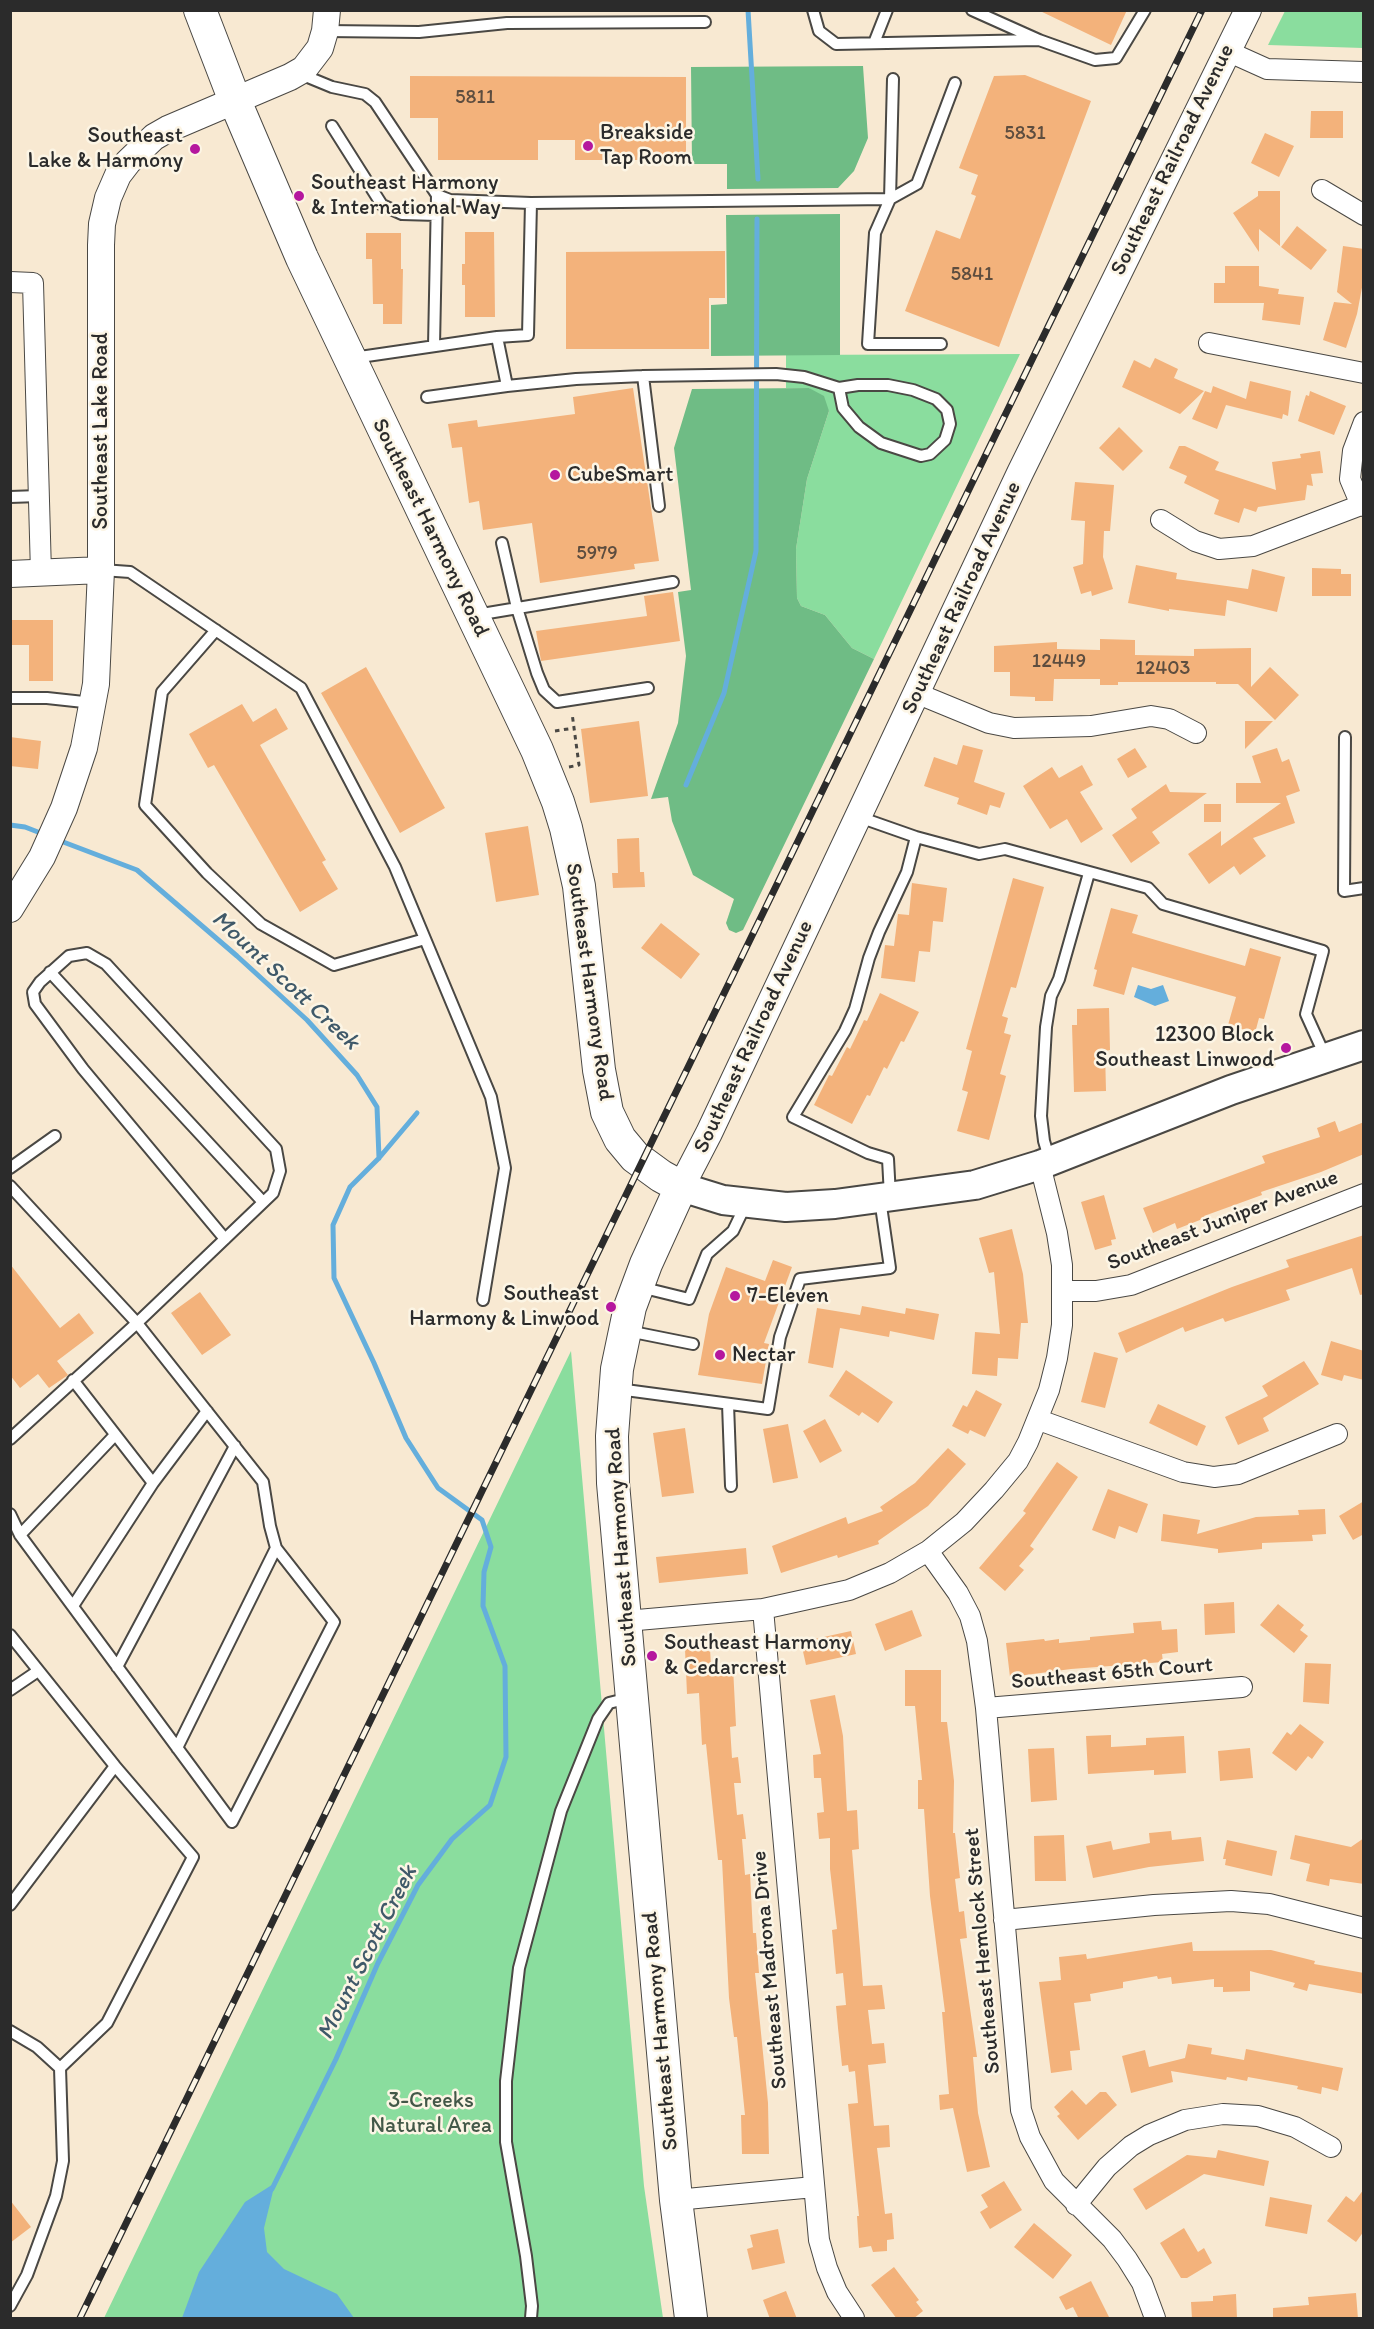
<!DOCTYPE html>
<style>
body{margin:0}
#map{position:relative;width:1374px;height:2329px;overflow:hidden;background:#f8e9d2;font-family:Itim,sans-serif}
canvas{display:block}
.frame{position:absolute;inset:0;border:12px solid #2b2b2b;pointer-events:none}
</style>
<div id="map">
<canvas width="1374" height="2329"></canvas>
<div class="frame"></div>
</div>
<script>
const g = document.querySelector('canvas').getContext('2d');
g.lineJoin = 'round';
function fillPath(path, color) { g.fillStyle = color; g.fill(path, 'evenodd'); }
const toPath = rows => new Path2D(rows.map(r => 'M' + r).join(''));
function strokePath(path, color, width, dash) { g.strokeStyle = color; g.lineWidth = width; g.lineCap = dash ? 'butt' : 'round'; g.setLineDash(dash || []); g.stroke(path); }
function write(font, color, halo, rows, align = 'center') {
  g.font = font + ' Itim,sans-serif'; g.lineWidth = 5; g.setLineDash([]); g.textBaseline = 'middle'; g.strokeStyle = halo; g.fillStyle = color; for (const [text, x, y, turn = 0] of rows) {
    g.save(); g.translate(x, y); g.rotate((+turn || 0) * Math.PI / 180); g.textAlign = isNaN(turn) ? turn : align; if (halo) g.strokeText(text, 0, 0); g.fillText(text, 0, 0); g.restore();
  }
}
const green = toPath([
 [1285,11,1363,11,1363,48,1268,45],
 [1020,354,874,659,852,648,825,615,801,606,797,598,796,549,807,479,829,411,809,388,786,388,786,355],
 [571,1351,644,2186,663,2318,104,2318]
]);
const forest = toPath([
 [863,66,868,138,854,171,838,188,727,189,727,164,692,164,691,67],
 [840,214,840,355,711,356,711,305,727,304,726,215],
 [809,388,824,396,829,411,807,479,796,549,797,598,801,606,825,615,852,648,874,659,743,930,736,933,729,930,726,923,734,899,693,875,672,821,668,797,651,799,678,723,686,656,678,592,691,590,674,448,692,389]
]);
const water = toPath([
 [1138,985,1151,989,1163,985,1169,1001,1155,1006,1134,997],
 [275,2183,264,2228,267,2252,284,2269,337,2294,354,2318,182,2318,199,2272,245,2202]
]);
const stream = toPath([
 [748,10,758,179],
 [686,785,724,693,756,551,757,219],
 [10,825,25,827,43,834],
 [58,840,137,870,237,956,307,1020,357,1075,377,1107,379,1158],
 [272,2189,336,2059,378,1963,418,1885,452,1839,490,1805,506,1757,505,1666,483,1606,484,1572,491,1547,482,1520,438,1488,406,1438,374,1363,334,1278,333,1225,350,1187,379,1158,417,1113]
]);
const building = toPath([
 [1038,10,1127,10,1111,45],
 [1025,75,1091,101,999,347,905,311,936,230,960,239,976,196,971,194,978,175,959,168,994,76],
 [410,76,686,77,686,160,575,160,575,140,538,140,538,160,438,160,438,118,410,118],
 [1311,111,1343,111,1343,138,1310,138],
 [1265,133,1294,146,1279,177,1251,163],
 [1258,191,1280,191,1280,246,1259,229,1259,252,1233,213,1258,196],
 [1297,226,1327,250,1311,270,1281,247],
 [465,232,494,232,495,317,465,317,465,285,462,285,462,264,465,264],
 [366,233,401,233,401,269,403,269,402,324,383,324,383,304,373,304,372,259,366,259],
 [1343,246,1364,249,1364,277,1357,314,1346,348,1323,340,1334,302,1352,304,1337,292],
 [725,251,725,298,709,298,709,349,566,349,566,252],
 [1225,266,1259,266,1259,286,1279,289,1278,294,1304,297,1300,325,1262,320,1264,303,1214,303,1214,283,1225,283],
 [1155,358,1178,369,1174,378,1204,391,1180,414,1122,387,1134,360,1150,368],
 [1250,381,1291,391,1288,416,1283,414,1282,419,1226,405,1217,429,1192,419,1205,391,1211,393,1213,386,1246,399],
 [633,388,659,561,634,564,635,569,540,583,532,523,483,530,479,501,469,503,462,447,452,448,448,424,477,420,478,427,575,414,573,397],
 [1310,391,1346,406,1334,435,1298,421,1306,395,1309,396],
 [1119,427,1143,451,1123,471,1099,448],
 [1179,446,1185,446,1219,462,1215,470,1276,490,1272,462,1301,458,1300,454,1320,451,1323,473,1311,474,1313,486,1307,485,1305,500,1258,507,1256,512,1244,508,1239,523,1214,514,1219,500,1184,483,1187,476,1169,468],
 [1075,482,1114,485,1110,531,1104,531,1103,557,1113,589,1092,596,1091,591,1081,594,1073,567,1083,564,1085,521,1071,520],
 [1136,565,1177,573,1176,579,1248,589,1252,569,1285,577,1277,612,1227,600,1225,616,1169,609,1169,611,1128,603],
 [1312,568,1341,569,1341,574,1351,574,1351,596,1312,596],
 [673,592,680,641,541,661,536,631,647,616,644,596],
 [10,620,53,620,53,681,29,681,29,645,10,645],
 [1100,639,1135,640,1135,655,1194,656,1194,649,1251,648,1251,687,1270,667,1299,695,1275,720,1238,684,1216,684,1216,682,1118,682,1118,685,1100,685,1100,679,1054,679,1053,701,1035,701,1035,697,1010,696,1010,672,994,672,994,646,1057,642,1057,649,1100,650],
 [366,667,445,808,400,833,321,693],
 [242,704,253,722,276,708,288,729,260,745,326,860,322,862,338,889,300,912,214,765,208,768,189,734],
 [639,721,648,796,590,803,581,729],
 [1245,721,1273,721,1245,749],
 [10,737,41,741,38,769,10,766],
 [963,745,983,750,974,782,1005,793,1000,808,990,805,987,815,957,804,959,798,924,786,934,757,957,765],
 [1135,748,1147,767,1128,778,1117,759],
 [1277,748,1282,762,1289,759,1300,791,1286,796,1295,823,1253,838,1266,856,1240,875,1234,866,1209,884,1188,854,1221,831,1221,846,1281,803,1236,803,1236,783,1261,783,1252,756],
 [1082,765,1093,785,1080,792,1103,829,1081,843,1067,819,1050,829,1023,786,1052,767,1059,778],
 [1166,784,1170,792,1207,793,1152,832,1160,843,1131,863,1112,835,1137,818,1131,809],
 [1204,804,1221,804,1221,822,1204,822],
 [528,826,539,895,496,902,485,833],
 [639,838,640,872,644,872,645,887,613,888,612,873,618,873,617,839],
 [1013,878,1044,887,1016,988,1011,987,1002,1016,1008,1018,1004,1033,1011,1035,1000,1074,1006,1076,989,1140,957,1131,968,1092,962,1090,972,1051,966,1049],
 [912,883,947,888,943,922,933,921,930,952,919,951,915,982,881,978,885,945,894,946,898,914,909,915],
 [1111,908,1138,915,1132,933,1166,943,1245,966,1250,948,1281,957,1264,1019,1259,1018,1255,1033,1228,1025,1236,997,1132,967,1124,995,1093,986,1097,970,1094,969],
 [661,923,700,954,681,979,641,948],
 [880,993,919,1012,904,1042,901,1041,887,1069,884,1067,870,1096,867,1095,852,1124,814,1105,829,1075,832,1076,847,1047,850,1049,864,1020,867,1021],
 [1109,1008,1110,1050,1105,1051,1106,1091,1074,1092,1072,1025,1077,1025,1077,1009],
 [1335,1121,1339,1132,1364,1122,1364,1154,1321,1172,1261,1192,1262,1195,1204,1216,1205,1218,1177,1229,1175,1223,1153,1233,1143,1208,1265,1163,1262,1156,1320,1137,1317,1128],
 [1104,1195,1116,1239,1111,1240,1112,1245,1095,1250,1081,1202],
 [1012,1229,1023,1274,1028,1323,1021,1323,1018,1359,998,1358,997,1376,972,1374,975,1332,1000,1334,994,1272,989,1273,979,1238],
 [1364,1235,1364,1294,1360,1295,1352,1268,1286,1290,1290,1300,1225,1322,1223,1318,1185,1332,1183,1327,1126,1353,1118,1333,1232,1287,1289,1267,1286,1260],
 [773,1260,792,1267,764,1343,769,1344,762,1384,698,1375,709,1314,726,1267,765,1281],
 [10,1264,60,1328,79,1313,94,1333,57,1361,68,1375,49,1388,38,1374,20,1388,10,1375],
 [200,1292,231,1335,202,1355,171,1313],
 [862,1306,905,1314,906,1308,939,1314,934,1340,890,1331,889,1337,840,1328,833,1368,808,1363,817,1308,860,1315],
 [1331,1341,1364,1351,1364,1380,1344,1375,1342,1381,1321,1375],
 [1094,1352,1118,1358,1105,1408,1081,1402],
 [1304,1361,1319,1384,1263,1418,1269,1431,1238,1445,1225,1417,1268,1396,1262,1386],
 [846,1370,893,1402,878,1423,862,1412,859,1416,829,1396],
 [976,1390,1002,1404,985,1437,970,1430,968,1434,952,1426,963,1405,967,1407],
 [1158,1404,1206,1426,1197,1446,1149,1423],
 [825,1419,842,1451,820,1463,803,1431],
 [788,1424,798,1478,773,1483,763,1429],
 [685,1428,694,1493,662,1497,653,1433],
 [948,1448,966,1464,928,1506,878,1541,879,1544,838,1558,837,1555,781,1573,772,1546,846,1517,848,1524,883,1511,880,1507,915,1483],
 [1057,1462,1078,1477,1030,1546,1034,1549,1019,1566,1024,1570,1005,1591,979,1568,1026,1513,1023,1511],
 [1108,1489,1148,1504,1137,1533,1119,1526,1115,1539,1092,1530],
 [1364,1501,1364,1534,1353,1540,1339,1516],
 [1325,1509,1326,1534,1312,1535,1313,1541,1262,1543,1262,1549,1218,1553,1218,1549,1161,1541,1163,1514,1200,1520,1197,1534,1256,1517,1299,1515,1298,1510],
 [746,1548,748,1574,659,1583,656,1557],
 [1234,1602,1235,1633,1205,1635,1204,1604],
 [1278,1604,1304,1625,1300,1630,1308,1636,1294,1653,1260,1625],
 [912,1610,922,1636,885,1651,875,1624],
 [1161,1621,1162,1630,1177,1629,1178,1652,1162,1654,1163,1662,1071,1669,1010,1677,1006,1643,1044,1639,1045,1641,1059,1639,1059,1643,1090,1640,1090,1637,1134,1633,1133,1623],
 [851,1631,856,1654,806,1665,802,1647,811,1645,810,1640],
 [710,1648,711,1667,733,1667,736,1726,730,1727,732,1758,738,1757,741,1783,734,1783,737,1815,743,1814,746,1839,742,1839,745,1875,750,1874,753,1933,756,1933,759,1973,755,1973,768,2103,769,2154,742,2154,741,2115,745,2115,737,2037,734,2037,729,1998,722,1860,718,1860,706,1744,702,1745,699,1693,687,1694,685,1649],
 [1305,1663,1331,1664,1329,1704,1303,1702],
 [905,1670,941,1670,941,1722,947,1722,954,1781,953,1833,955,1833,960,1878,955,1879,959,1912,964,1911,967,1938,960,1939,977,2057,973,2057,978,2113,990,2167,967,2172,953,2108,940,2110,939,2095,949,2094,942,2012,945,2012,930,1896,924,1809,918,1809,918,1780,922,1780,915,1706,905,1706],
 [835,1695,843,1736,847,1811,857,1810,859,1849,852,1850,863,1986,882,1985,885,2009,868,2010,872,2044,884,2043,886,2063,868,2065,874,2126,889,2125,890,2147,877,2148,885,2214,892,2213,894,2239,887,2240,887,2251,873,2252,871,2246,859,2248,857,2216,859,2216,848,2104,858,2103,855,2071,849,2072,848,2065,842,2066,838,2028,836,2006,846,2005,843,1973,836,1974,832,1930,837,1929,830,1869,830,1838,819,1839,817,1813,824,1812,821,1778,814,1778,813,1755,821,1754,810,1700],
 [1300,1724,1324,1742,1312,1759,1308,1756,1296,1771,1272,1753,1287,1732,1291,1735],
 [1111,1735,1111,1747,1146,1745,1146,1738,1184,1736,1186,1773,1154,1775,1154,1770,1088,1774,1086,1736],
 [1054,1748,1057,1800,1031,1802,1028,1749],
 [1250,1748,1253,1778,1220,1781,1218,1751],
 [1171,1831,1172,1840,1201,1837,1204,1861,1149,1867,1093,1878,1086,1846,1111,1841,1113,1850,1150,1843,1149,1833],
 [1064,1835,1066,1881,1035,1881,1034,1836],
 [1295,1835,1351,1847,1364,1838,1364,1884,1330,1879,1329,1886,1306,1881,1310,1864,1290,1859],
 [1227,1840,1277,1851,1272,1876,1225,1865,1226,1859,1223,1859],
 [1192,1942,1193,1951,1271,1950,1315,1961,1314,1964,1364,1973,1364,1994,1309,1984,1307,1991,1293,1987,1295,1983,1250,1971,1250,1991,1223,1992,1223,1987,1214,1987,1214,1979,1172,1984,1171,1977,1158,1979,1157,1976,1123,1982,1123,1988,1090,1994,1091,2001,1074,2003,1080,2050,1070,2051,1072,2070,1051,2073,1039,1982,1061,1980,1059,1957,1086,1954,1087,1959],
 [1188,2044,1212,2048,1211,2054,1244,2060,1246,2049,1343,2068,1338,2091,1322,2087,1321,2094,1297,2089,1298,2086,1248,2077,1247,2081,1227,2077,1226,2080,1171,2071,1173,2082,1131,2093,1122,2056,1145,2050,1149,2067,1185,2058],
 [1072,2090,1086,2105,1100,2092,1106,2092,1117,2105,1078,2140,1057,2116,1060,2114,1054,2107],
 [1218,2150,1269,2161,1264,2186,1204,2174,1146,2210,1133,2189,1187,2155,1216,2158],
 [1004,2181,1022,2210,990,2229,980,2212,988,2207,981,2195],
 [1364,2189,1364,2231,1356,2242,1327,2221,1346,2196,1354,2202],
 [1270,2197,1312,2205,1307,2234,1265,2226],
 [10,2200,31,2227,10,2243],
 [1034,2223,1072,2255,1053,2279,1014,2247],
 [1184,2228,1198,2252,1204,2248,1212,2263,1187,2278,1181,2278,1160,2243],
 [778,2229,785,2263,752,2270,747,2249,753,2247,750,2235],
 [894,2267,919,2300,916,2302,923,2311,913,2319,897,2319,871,2285],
 [1091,2281,1110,2319,1079,2319,1073,2307,1066,2310,1059,2297],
 [786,2291,797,2319,770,2319,763,2300],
 [1356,2293,1358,2319,1273,2319,1273,2308,1309,2305,1308,2297],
 [1236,2294,1237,2319,1192,2319,1191,2302,1213,2301,1213,2296]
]);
const path = toPath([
 [555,731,574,728],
 [569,767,579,765,572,713]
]);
const service = toPath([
 [813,10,819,31,836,44,1039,40,972,10],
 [325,31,419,32,507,23,705,22],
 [1039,40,1095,60,1116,58,1145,10],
 [874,43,887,10],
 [298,73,332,87,365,94,375,102,437,195,450,200,531,203,890,199,917,184,955,83],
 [893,79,890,199,875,233,868,344,941,344],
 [332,126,382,205,402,214,437,215],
 [434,346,437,195],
 [353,358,497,337,528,335,531,203],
 [643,376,659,506],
 [507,386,576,379,643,376,776,374,804,377,839,388,843,408,859,427,881,443,921,456,930,454,945,440,950,424,947,410,936,399,913,390,888,385,858,385,839,388],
 [427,397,507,386,497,337],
 [10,497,39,496],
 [502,543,517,608,537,673,544,690,557,702,648,688],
 [102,570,130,572,301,688,395,867,491,1097,505,1168,483,1300],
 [476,615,673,582],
 [216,630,162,692,145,805,207,873,261,924,334,965,425,939],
 [10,698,47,698,93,703],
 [1345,737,1344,891,1364,888],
 [859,817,916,837,979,854,1005,849,1148,888,1163,904,1323,951,1306,1014,1325,1056],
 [50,972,263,1202],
 [1050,1161,1044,1141,1041,1116,1046,1027,1051,996,1059,979,1089,873],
 [10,1168,55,1136],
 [10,1186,137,1323,263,1482,270,1526,276,1548,334,1622,232,1822,20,1535,10,1514],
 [890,1196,888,1159,868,1153,793,1117,845,1031,855,1009,869,958,879,932,907,872,916,837],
 [640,1287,689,1299,707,1254,733,1231,746,1204],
 [628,1331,693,1344],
 [73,1380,153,1483],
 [618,1389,768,1409,780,1337,800,1279,890,1268,880,1199],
 [728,1404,731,1486],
 [10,1439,137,1323,273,1193,280,1171,276,1149,106,964,87,953,69,956,40,982,33,992,35,1004,83,1069,225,1239],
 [20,1535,115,1435],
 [73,1606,153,1483,207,1411],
 [10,1635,115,1766,193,1857,107,2023,60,2068,63,2161,56,2196,27,2275,10,2306],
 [117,1667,235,1446],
 [10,1690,38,1671],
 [177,1748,276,1548],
 [10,1905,115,1766],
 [10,2031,37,2047,60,2068],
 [531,2318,532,2306,526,2256,506,2142,506,2081,519,1968,561,1811,598,1719,609,1703,629,1698]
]);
const minor = toPath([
 [1227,51,1267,69,1364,72],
 [1322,190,1364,215],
 [10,282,33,283,41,573],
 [1209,343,1364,373],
 [1364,422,1353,451,1350,479,1361,505,1364,506],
 [1161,520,1195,541,1219,549,1253,546,1361,505],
 [916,693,989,723,1014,728,1091,726,1151,716,1169,719,1196,733],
 [1063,1291,1096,1291,1131,1285,1364,1194],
 [1039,1420,1183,1472,1214,1477,1238,1474,1337,1434],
 [928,1551,958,1593,970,1616,977,1641,986,1708,1021,2110,1030,2137,1054,2181,1112,2239,1127,2259,1142,2283,1155,2318],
 [763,1609,819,2240,827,2268,837,2292,854,2318],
 [626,1621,763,1609,849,1590,890,1573,928,1551,964,1522,994,1490,1018,1461,1028,1442,1049,1390,1057,1358,1062,1325,1062,1265,1057,1233,1040,1165],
 [986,1708,1242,1687],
 [1004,1920,1154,1905,1231,1901,1269,1904,1364,1928],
 [676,2200,814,2187],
 [1076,2205,1107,2167,1131,2146,1149,2135,1185,2120,1223,2114,1258,2116,1295,2127,1331,2147]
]);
const tertiary = toPath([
 [10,574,101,570],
 [10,909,42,857,64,808,84,748,96,684,101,570,101,245,102,224,108,198,118,175,128,162,154,137,168,129,290,77,304,69,320,48,325,31,327,10],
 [681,1187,709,1133,1020,473,1248,10]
]);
const secondary = toPath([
 [681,1187,723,1200,786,1207,835,1204,975,1185,1040,1165,1231,1090,1364,1045]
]);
const primary = toPath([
 [200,10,235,101,302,258,537,750,558,802,566,828,579,886,599,1070,607,1112,620,1139,635,1157,661,1176,681,1187,646,1264,630,1307,617,1369,612,1436,613,1483,676,2200,691,2318]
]);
const rail = toPath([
 [80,2318,1202,10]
]);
const markers = [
 [588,146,6,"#b5179e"],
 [195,149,6,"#b5179e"],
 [299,196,6,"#b5179e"],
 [555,475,6,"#b5179e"],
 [1286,1048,6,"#b5179e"],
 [735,1296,6,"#b5179e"],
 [611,1307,6,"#b5179e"],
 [720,1355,6,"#b5179e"],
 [652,1656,6,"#b5179e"]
];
const numberNames = [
 ["5811",475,98],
 ["5831",1025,134],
 ["5841",972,275],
 ["5979",597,554],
 ["12449",1059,662],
 ["12403",1163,669]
];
const poiNames = [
 ["Breakside",600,133],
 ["Tap Room",600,158],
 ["Southeast",183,136,"right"],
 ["Lake & Harmony",183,161,"right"],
 ["Southeast Harmony",311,183],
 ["& International Way",311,208],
 ["CubeSmart",567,475],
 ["12300 Block",1274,1035,"right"],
 ["Southeast Linwood",1274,1060,"right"],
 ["Southeast",599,1294,"right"],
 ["Harmony & Linwood",599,1319,"right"],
 ["7-Eleven",747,1296],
 ["Nectar",732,1355],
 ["Southeast Harmony",664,1643],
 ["& Cedarcrest",664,1668]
];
const streetNames = [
 ["Southeast Railroad Avenue",1173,160,-64],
 ["Southeast Lake Road",101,431,-90],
 ["Southeast Harmony Road",430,528,64],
 ["Southeast Railroad Avenue",962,598,-65],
 ["Southeast Harmony Road",589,982,82],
 ["Southeast Railroad Avenue",754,1037,-65],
 ["Southeast Juniper Avenue",1223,1221,-21],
 ["Southeast Harmony Road",622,1547,-94],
 ["Southeast 65th Court",1112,1674,-5],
 ["Southeast Hemlock Street",983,1951,-95],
 ["Southeast Madrona Drive",770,1970,-95],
 ["Southeast Harmony Road",661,2031,-95]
];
const parkNames = [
 ["3-Creeks",431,2101],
 ["Natural Area",431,2126]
];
const waterNames = [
 ["Mount Scott Creek",285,981,43],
 ["Mount Scott Creek",368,1953,-63]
];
fillPath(green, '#8add9e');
fillPath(forest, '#6fbc85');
fillPath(water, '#64aedc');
strokePath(stream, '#64aedc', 5);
fillPath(building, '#f3b27b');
strokePath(service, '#4a4844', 14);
strokePath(minor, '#4a4844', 22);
strokePath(tertiary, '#4a4844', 28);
strokePath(secondary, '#4a4844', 32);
strokePath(primary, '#4a4844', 34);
strokePath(path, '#4a4844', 3, [4.5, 4.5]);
strokePath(service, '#fff', 10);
strokePath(minor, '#fff', 20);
strokePath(tertiary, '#fff', 26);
strokePath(secondary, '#fff', 28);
strokePath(primary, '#fff', 32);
strokePath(rail, '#2b2b2b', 7);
strokePath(rail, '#fcf5e5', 4.5, [14]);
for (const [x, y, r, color] of markers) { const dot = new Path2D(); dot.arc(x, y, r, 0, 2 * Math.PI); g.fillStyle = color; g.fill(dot); strokePath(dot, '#fcf5e5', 2); }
write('20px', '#5d4d3f', null, numberNames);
write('22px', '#2b2b2b', '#fcf5e5', poiNames, 'left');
write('22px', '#2b2b2b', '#fcf5e5', streetNames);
write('22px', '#435848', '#fcf5e5', parkNames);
write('italic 24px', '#3f5969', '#fcf5e5', waterNames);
</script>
